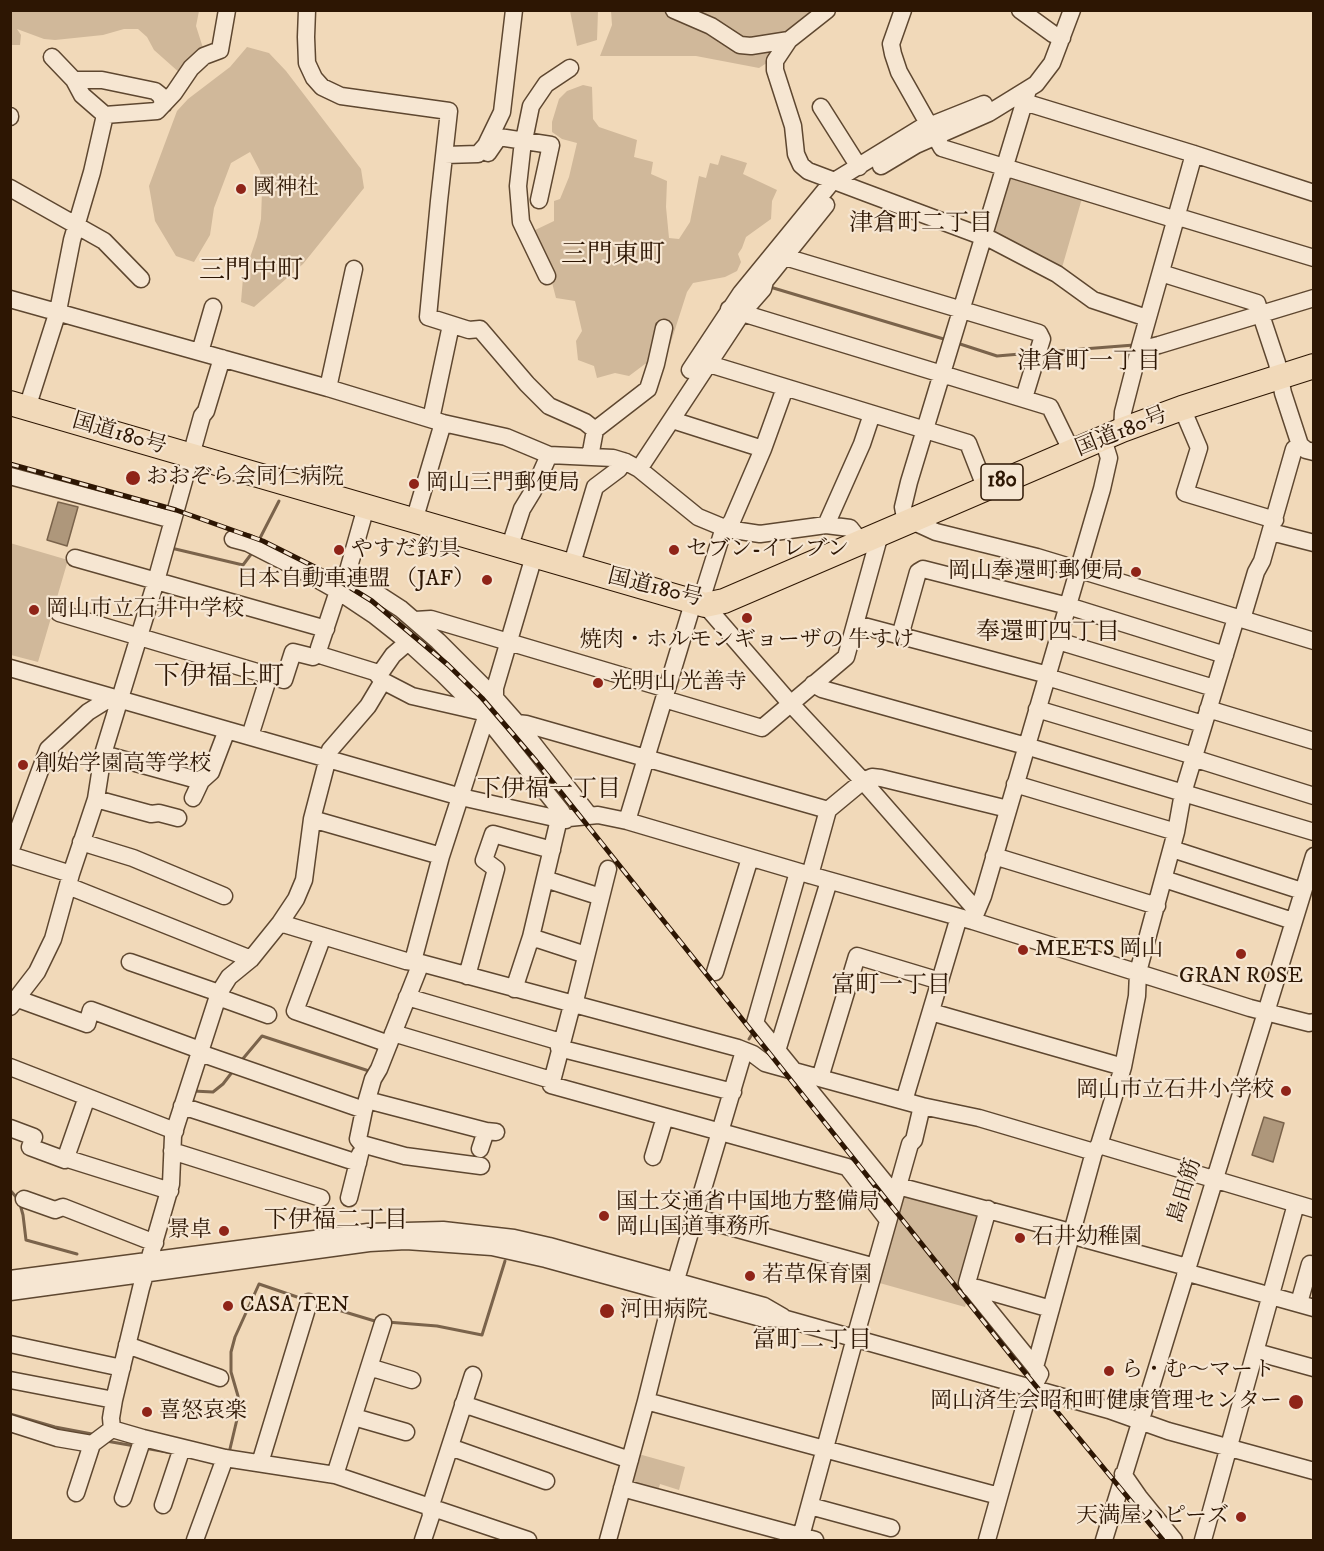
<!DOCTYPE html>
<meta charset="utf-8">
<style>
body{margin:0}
#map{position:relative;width:1324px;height:1551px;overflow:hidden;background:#f1d9b9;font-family:"IM FELL DW Pica",serif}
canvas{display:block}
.frame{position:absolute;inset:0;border:12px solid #2d1603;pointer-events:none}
</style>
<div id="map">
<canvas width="1324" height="1551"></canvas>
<div class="frame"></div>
</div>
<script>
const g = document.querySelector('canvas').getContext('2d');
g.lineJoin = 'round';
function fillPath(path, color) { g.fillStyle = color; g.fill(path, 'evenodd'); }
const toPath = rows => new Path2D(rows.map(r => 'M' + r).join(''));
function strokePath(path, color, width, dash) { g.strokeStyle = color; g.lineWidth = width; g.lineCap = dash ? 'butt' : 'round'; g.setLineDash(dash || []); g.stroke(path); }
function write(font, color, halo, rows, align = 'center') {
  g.font = font + ' "IM FELL DW Pica","Noto Serif JP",serif'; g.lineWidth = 4.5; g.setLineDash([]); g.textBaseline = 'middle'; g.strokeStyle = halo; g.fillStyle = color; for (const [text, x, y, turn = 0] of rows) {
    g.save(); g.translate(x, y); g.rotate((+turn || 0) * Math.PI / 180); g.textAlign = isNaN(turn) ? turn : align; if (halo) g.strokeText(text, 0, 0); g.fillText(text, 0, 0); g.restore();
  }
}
const green = toPath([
 [10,11,199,11,196,26,203,48,181,74,154,50,147,37,138,29,124,29,103,35,55,40,44,39,17,29,21,35,20,45,11,45],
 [570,11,598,11,597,40,577,46],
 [611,11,818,11,773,59,759,68,696,56,600,56,612,25],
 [247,47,269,53,286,71,361,169,364,188,303,264,254,307,241,302,243,278,257,237,261,219,262,191,260,171,250,152,231,163,214,208,210,235,194,262,176,256,155,221,149,186,177,111,188,99,230,67],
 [583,85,592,87,593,119,599,127,637,140,634,157,653,162,651,174,667,181,666,207,669,238,679,239,690,222,699,176,706,178,710,163,718,165,721,155,747,163,743,174,777,190,772,201,771,219,746,237,742,248,738,254,741,262,737,271,725,277,693,283,687,292,670,345,656,357,654,362,645,364,629,376,615,373,597,378,594,366,578,360,576,341,582,331,575,301,556,298,550,275,531,232,554,221,554,201,560,199,569,177,577,143,562,139,552,132,552,122,559,99,567,91],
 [1006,175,1083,195,1061,271,991,235],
 [10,543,68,560,38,662,11,655],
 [902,1190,980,1212,969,1293,965,1307,876,1282],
 [635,1453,685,1467,679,1490,660,1484,657,1494,626,1485]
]);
const water = toPath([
 [58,502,78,507,67,546,47,540,58,502],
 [1264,1117,1284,1123,1273,1162,1252,1155,1264,1117]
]);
const stream = toPath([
 [770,287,947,340],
 [957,343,997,356,1032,353],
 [1045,352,1134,345],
 [258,542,279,501],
 [171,548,243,565,252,553],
 [749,1039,754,1031],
 [241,1061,262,1036,369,1071],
 [193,1091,213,1092,223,1084,233,1071],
 [10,1190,17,1198],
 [20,1204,23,1215,26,1240,77,1254],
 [315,1303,378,1322],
 [387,1322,437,1326,482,1335,505,1261],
 [10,1414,55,1427,92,1434],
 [106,1441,135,1446],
 [144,1448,167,1452],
 [229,1453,238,1415,238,1396,231,1372,231,1352,235,1337,259,1284,303,1299]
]);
const minor = toPath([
 [307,10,306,37,307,63,314,78,322,87,341,96,449,111,439,201,428,317,469,330,480,329,527,384,549,406,585,422,595,430],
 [674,10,711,26,740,45,751,46,789,40,827,10],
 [903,10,891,44,893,54,899,72,942,148,1167,217,1185,219,1314,258],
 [1020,10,1053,34,1062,38],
 [789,40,775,61,775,70,793,126,796,154,801,165,808,171,861,191,992,240,1057,274,1093,300,1147,318],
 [52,57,74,80,82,95,105,115],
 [74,80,102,80,155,91,160,95,164,104],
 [1024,102,1194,154,1314,193],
 [821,107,859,167],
 [10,116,10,117],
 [929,126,984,104],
 [488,153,499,137,551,145,539,200],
 [445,155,478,154,486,145,502,112,514,10],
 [881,166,916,145,989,113,1036,84,1052,63,1072,10],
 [10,188,104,241,141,279],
 [785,257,1039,333,1042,339,1024,398],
 [1161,273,1257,303,1277,363,1283,393,1300,445,1306,450,1314,452],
 [547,276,521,222,518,186,522,150,531,106,546,84,570,68],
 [10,299,328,388,443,423,506,437,549,455,613,458,626,462,639,469,698,517,727,529,760,534,826,525,850,528,861,542],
 [729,309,1050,407,1072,452],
 [1139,350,1159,345,1314,298],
 [200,352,213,307],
 [709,364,968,443,986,489],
 [690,370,741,293,831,183,927,124],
 [328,388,354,269],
 [785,388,763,449,732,521,722,534,704,591,705,605,790,703,863,781,976,910],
 [27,408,58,311,72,240,92,172,105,115,157,111,174,93,191,68,204,56,220,50,227,10],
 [1182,408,1199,448,1185,493,1275,520],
 [431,419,451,325],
 [672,420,763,449],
 [1122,430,1123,412,1140,346,1194,154],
 [590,457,595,430,648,389,656,364,664,328],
 [639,469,742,313,763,289,765,281,826,205],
 [10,476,173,520],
 [366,507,347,574,338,591,319,648,320,653,323,656,375,672,383,681,412,696,482,712],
 [414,521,443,423],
 [912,521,936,532,1037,557,1314,641],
 [906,523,903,507,909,482,1028,90],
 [826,525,862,444,872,414],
 [1271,532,1314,543],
 [233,539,248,543,301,570,338,591,374,615,408,642,443,674,486,717,441,856,413,961],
 [509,549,522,509,533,491,549,455],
 [75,558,326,629],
 [571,567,595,487,619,469,623,461],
 [347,574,401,609,438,641,495,698,517,723,526,724,828,810],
 [59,613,284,680,293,652,313,657,320,653],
 [1242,619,1256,572,1262,561,1294,449,1300,445],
 [415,620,431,619,667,689],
 [856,624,1048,675],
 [900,636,918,572,923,569,1068,606,1225,655],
 [1058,641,1214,688],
 [10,668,461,797,559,819,598,815,627,821,810,875,973,921,1250,1008,1309,1023,1314,1022],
 [379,675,393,655,408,642],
 [1047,677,1203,724],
 [813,684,822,689,1026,746,1314,832],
 [664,699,762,728,846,657,880,534],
 [490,704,495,698,495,688,534,556],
 [1037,709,1194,756],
 [1208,709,1314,741],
 [486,717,561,811,566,820],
 [517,723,589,815],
 [250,736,269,676],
 [103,754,201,781],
 [1193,758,1314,796],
 [1015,784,1176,832],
 [193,798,201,781,211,772,227,730],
 [96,799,151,814,159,813,178,818],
 [312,819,441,856],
 [627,821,693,603],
 [81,842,133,858,224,896],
 [1172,849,1302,891],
 [10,852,48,749,88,712,112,697],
 [10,855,71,874],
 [994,856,1157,906],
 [798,872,755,1023,895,1195],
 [810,875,828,810,863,781,872,777,881,778,1008,809],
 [545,879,601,897],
 [1164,879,1293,921],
 [68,886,251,959],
 [973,920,983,896,1102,489,1109,458,1103,439],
 [280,923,406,961,421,963,738,1048,753,1054,765,1063,772,1065,922,1106,914,1140,910,1144,855,1338,800,1540],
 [323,936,295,1011,389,1044],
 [531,937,586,955],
 [130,962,219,993],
 [715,972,750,858],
 [467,976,496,869,484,860,493,834,552,850],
 [514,989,531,937,559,819],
 [218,997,268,1015],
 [407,997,561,1042],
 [18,999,87,1024,91,1010,200,1050],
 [572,1005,551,1085,847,1167,888,1220],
 [574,1005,608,869],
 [10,1007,37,972,53,939,71,874,96,799,103,754,156,581,202,416,206,411,222,358],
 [931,1012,1123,1067],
 [393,1033,551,1080],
 [559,1048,733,1092],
 [777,1051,829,881],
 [200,1053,364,1110,373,1079,379,1069,421,963],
 [10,1067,175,1131],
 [820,1078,857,956,940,981],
 [367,1100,486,1131,496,1132],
 [904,1101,959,917],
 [182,1106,358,1163],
 [922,1106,979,1118,1094,1152],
 [364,1110,358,1139,362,1144,405,1156,481,1166],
 [10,1128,34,1137,30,1147,65,1160,68,1159,170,1191],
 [1099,1145,1314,1209],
 [480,1149,486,1131],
 [172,1151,321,1198],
 [653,1157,665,1117],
 [65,1160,87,1097],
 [898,1186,1063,1230,1081,1238,1187,1267],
 [349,1198,360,1154],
 [24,1199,55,1210,63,1207,155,1243],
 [988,1209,967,1283,1035,1367],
 [694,1217,875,1267],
 [1185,1272,1314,1308],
 [10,1279,368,1232,443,1230,514,1238,549,1246,764,1306,783,1317],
 [970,1288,977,1288,1051,1309],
 [10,1292,369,1243,406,1241,492,1247,546,1259,761,1318,786,1319,1109,1410,1168,1431,1314,1471],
 [1299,1303,1310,1264],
 [10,1344,122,1368],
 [127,1345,220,1378],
 [1256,1352,1314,1368],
 [369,1367,412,1380],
 [10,1380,114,1400],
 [646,1401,999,1496],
 [463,1404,630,1460],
 [354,1417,406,1432],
 [10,1423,57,1438,92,1444,112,1429],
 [112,1429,111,1418,114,1400,141,1288,171,1184,173,1136,177,1123,219,993,229,977,251,959,280,923,296,899,304,880,312,819,330,750,368,706,383,681],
 [112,1429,143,1438,225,1458,335,1475,528,1540],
 [450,1447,546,1481],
 [260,1463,309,1302],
 [1123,1474,1139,1497,1174,1540],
 [335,1475,383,1323],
 [622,1488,815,1540],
 [76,1493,92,1444],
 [123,1498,143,1438],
 [163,1505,182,1448],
 [810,1506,891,1528],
 [195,1540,225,1458],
 [423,1540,431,1516,430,1508,473,1375],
 [608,1540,646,1401,678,1273,744,1051],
 [987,1540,1026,1401,1040,1374,1035,1367,1094,1152,1099,1145,1123,1067,1137,996,1138,972,1176,832,1183,793,1236,618],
 [1104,1540,1314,856],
 [1203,1540,1296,1204]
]);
const highway = toPath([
 [10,403,705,605,724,601,1122,430,1182,408,1314,366]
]);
const rail = toPath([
 [10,464,176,510,263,541,325,572,372,601,448,665,482,698,536,761,1012,1357,1163,1540]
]);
const markers = [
 [241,189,6,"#8f2418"],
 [133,478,8,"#8f2418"],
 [414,484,6,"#8f2418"],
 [339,550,6,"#8f2418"],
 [674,550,6,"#8f2418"],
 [1136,572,6,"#8f2418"],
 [487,580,6,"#8f2418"],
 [34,610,6,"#8f2418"],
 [747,618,6,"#8f2418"],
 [598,683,6,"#8f2418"],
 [23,765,6,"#8f2418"],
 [1023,950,6,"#8f2418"],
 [1241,954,6,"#8f2418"],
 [1286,1091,6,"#8f2418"],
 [604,1216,6,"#8f2418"],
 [224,1231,6,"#8f2418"],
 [1020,1238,6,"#8f2418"],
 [750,1276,6,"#8f2418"],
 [228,1306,6,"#8f2418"],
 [607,1311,8,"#8f2418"],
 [1109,1371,6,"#8f2418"],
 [1296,1402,8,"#8f2418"],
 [147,1412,6,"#8f2418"],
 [1241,1517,6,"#8f2418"]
];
const shields = [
 [1002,482,42]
];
const shieldNames = [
 ["180",1002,482]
];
const poiNames = [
 ["國神社",253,189],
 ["おおぞら会同仁病院",146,478],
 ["岡山三門郵便局",426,484],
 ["やすだ釣具",351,550],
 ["セブン-イレブン",686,550],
 ["岡山奉還町郵便局",1124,572,"right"],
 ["日本自動車連盟 （JAF）",475,580,"right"],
 ["岡山市立石井中学校",46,610],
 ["焼肉・ホルモンギョーザの 牛すけ",747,641,"center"],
 ["光明山 光善寺",610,683],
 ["創始学園高等学校",35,765],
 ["MEETS 岡山",1035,950],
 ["GRAN ROSE",1241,977,"center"],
 ["岡山市立石井小学校",1274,1091,"right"],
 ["国土交通省中国地方整備局",616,1203],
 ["岡山国道事務所",616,1228],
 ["景卓",212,1231,"right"],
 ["石井幼稚園",1032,1238],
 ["若草保育園",762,1276],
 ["CASA TEN",240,1306],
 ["河田病院",620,1311],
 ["ら・む〜マート",1121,1371],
 ["岡山済生会昭和町健康管理センター",1282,1402,"right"],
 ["喜怒哀楽",159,1412],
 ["天満屋ハピーズ",1229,1517,"right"]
];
const streetNames = [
 ["国道180号",1122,433,-22],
 ["国道180号",119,435,16],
 ["国道180号",655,589,14],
 ["島田筋",1186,1191,-73]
];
const neighbourhoodNames = [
 ["津倉町二丁目",921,225],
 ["津倉町一丁目",1089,363],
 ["奉還町四丁目",1048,634],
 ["下伊福一丁目",549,791],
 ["富町一丁目",891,987],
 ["下伊福二丁目",336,1222],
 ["富町二丁目",812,1342]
];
const quarterNames = [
 ["三門東町",613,257],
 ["三門中町",251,273],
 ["下伊福上町",219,679]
];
fillPath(green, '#d0b89a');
fillPath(water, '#ae977b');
strokePath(water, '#7a634b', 1.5);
strokePath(stream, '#7a634b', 3);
strokePath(minor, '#5e4730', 19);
strokePath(highway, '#2d1603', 26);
strokePath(minor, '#f6e6d2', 16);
strokePath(highway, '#f1d9b9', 24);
strokePath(rail, '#2d1603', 5);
strokePath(rail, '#f6e6d2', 3, [9]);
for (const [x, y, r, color] of markers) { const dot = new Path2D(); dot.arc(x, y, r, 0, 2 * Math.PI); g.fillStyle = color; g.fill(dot); strokePath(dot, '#f6e6d2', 2); }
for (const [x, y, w] of shields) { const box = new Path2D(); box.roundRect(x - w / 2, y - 18, w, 36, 4.5); g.fillStyle = '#f6e6d2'; g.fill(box); strokePath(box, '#2d1603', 1.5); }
write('bold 21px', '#2d1603', null, shieldNames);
write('22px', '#2d1603', '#f6e6d2', poiNames, 'left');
write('22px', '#2d1603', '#f6e6d2', streetNames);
write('24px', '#2d1603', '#f6e6d2', neighbourhoodNames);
write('26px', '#2d1603', '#f6e6d2', quarterNames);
</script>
